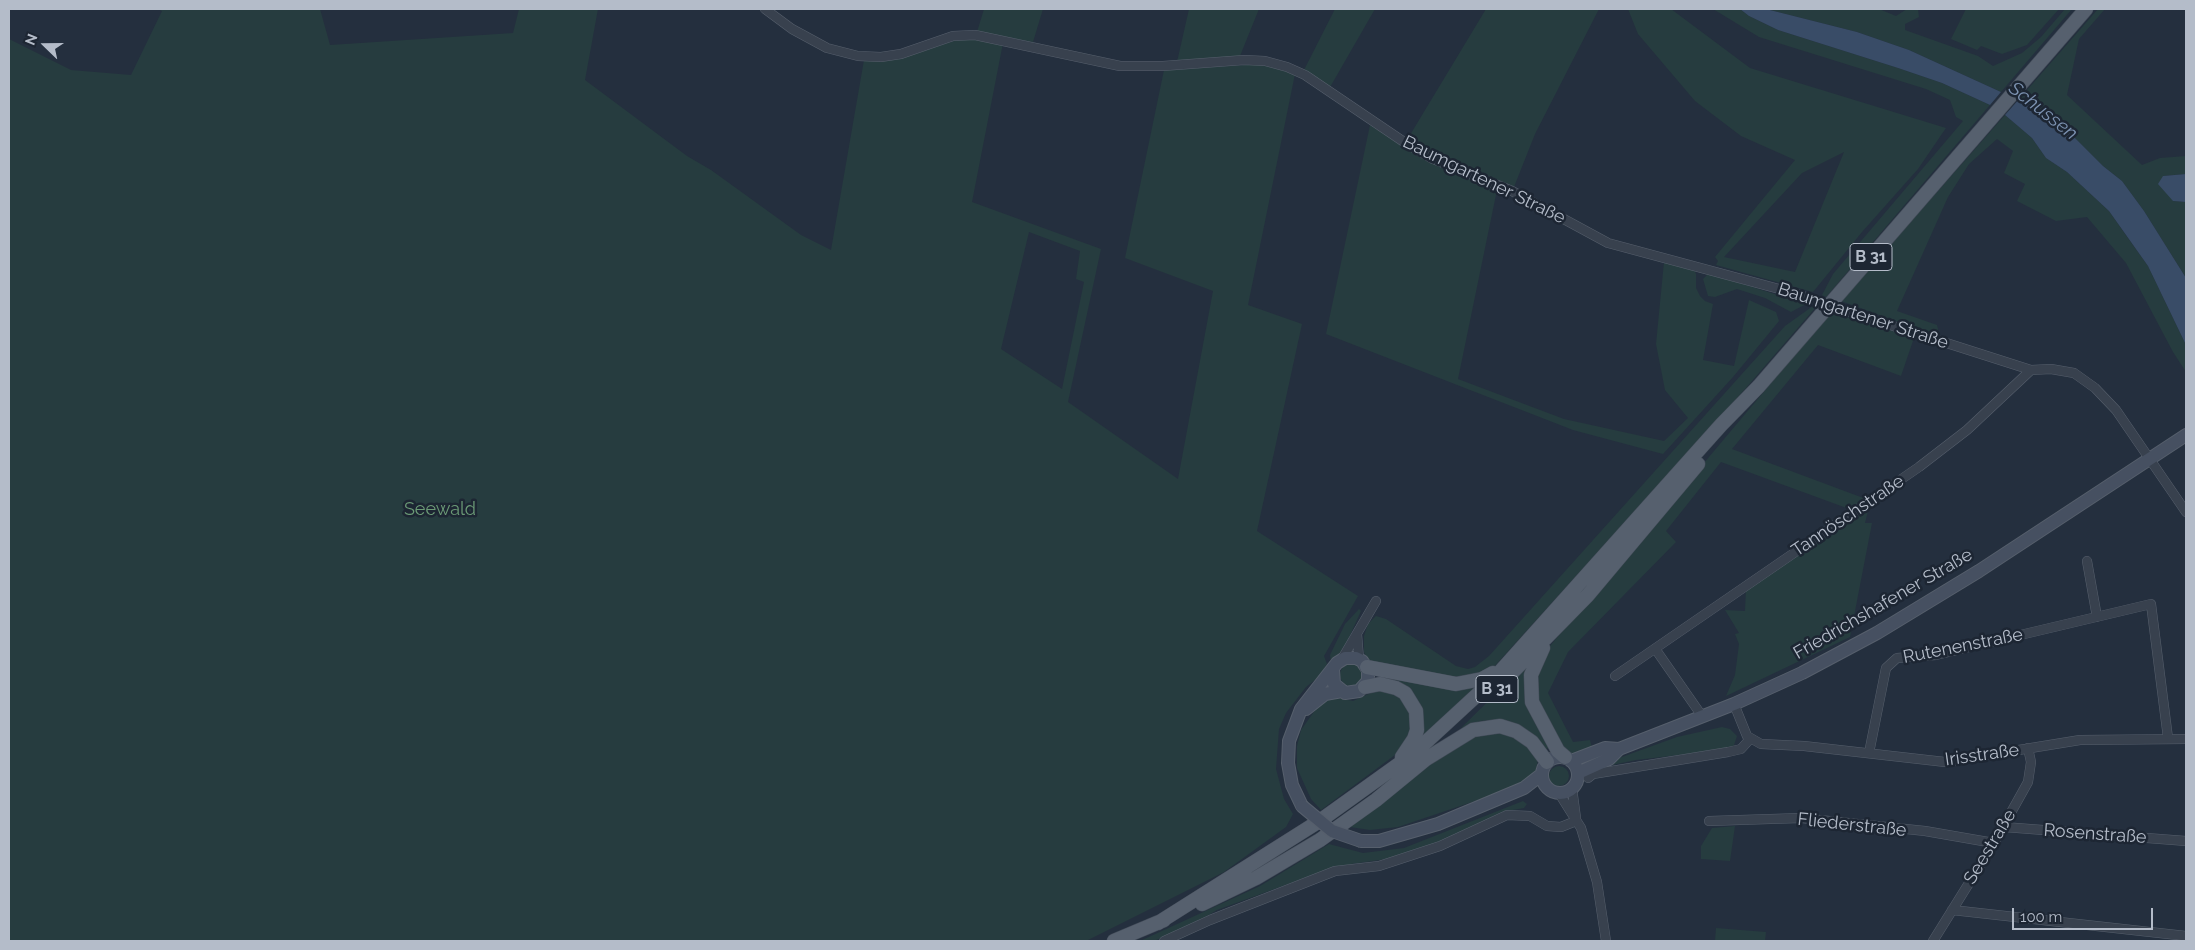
<!DOCTYPE html>
<meta charset="utf-8">
<style>
body{margin:0}
#map{position:relative;width:2195px;height:950px;overflow:hidden;background:#242f3e;font-family:Raleway,sans-serif}
canvas{display:block}
.frame{position:absolute;inset:0;border:10px solid #b4bcc9;pointer-events:none}
.north{position:absolute;left:20px;top:20px;width:50px;height:50px;-webkit-text-stroke:4px #1d2633;paint-order:stroke;rotate:292deg;font-size:14px;font-weight:700;line-height:20px;text-align:center;color:#b4bcc9}
.north::after{content:'';display:block;margin:auto;width:18px;height:22px;background:#b4bcc9;clip-path:polygon(50% 0,100% 100%,50% 72%,0 100%)}
.scale{position:absolute;left:2012px;top:908px;width:141px;height:22px;box-sizing:border-box;border:2px solid #b4bcc9;border-top:0;padding-left:6px;font-size:15px;line-height:18px;white-space:nowrap;color:#b4bcc9;-webkit-text-stroke:4px #1d2633;paint-order:stroke}
</style>
<div id="map">
<canvas width="2195" height="950"></canvas>
<div class="frame"></div>
<div class="north">N</div>
<div class="scale">100 m</div>
</div>
<script>
const g = document.querySelector('canvas').getContext('2d');
g.lineJoin = 'round';
function fillPath(path, color) { g.fillStyle = color; g.fill(path, 'evenodd'); }
const toPath = rows => new Path2D(rows.map(r => 'M' + r).join(''));
function strokePath(path, color, width, dash) { g.strokeStyle = color; g.lineWidth = width; g.lineCap = dash ? 'butt' : 'round'; g.setLineDash(dash || []); g.stroke(path); }
function write(font, color, halo, rows, align = 'center') {
  g.font = font + ' Raleway,sans-serif'; g.lineWidth = 5; g.setLineDash([]); g.textBaseline = 'middle'; g.strokeStyle = halo; g.fillStyle = color; for (const [text, x, y, turn = 0] of rows) {
    g.save(); g.translate(x, y); g.rotate((+turn || 0) * Math.PI / 180); g.textAlign = isNaN(turn) ? turn : align; if (halo) g.strokeText(text, 0, 0); g.fillText(text, 0, 0); g.restore();
  }
}
const green = toPath([
 [158,9,320,9,330,45,513,33,519,9,598,9,585,80,687,156,711,170,801,235,831,250,864,60,905,57,960,39,979,38,1003,43,972,202,1101,249,1068,402,1178,479,1213,291,1125,258,1164,70,1263,64,1295,74,1248,305,1302,324,1257,531,1358,596,1324,656,1327,664,1320,676,1306,687,1286,713,1279,729,1276,769,1284,799,1293,814,1286,827,1224,872,1086,941,9,941,9,39,71,70,131,75,162,11],
 [1029,232,1080,251,1076,279,1084,282,1062,389,1001,349],
 [984,9,1043,9,1033,42,977,32],
 [1189,9,1259,9,1240,56,1177,62],
 [1335,9,1375,9,1329,89,1304,70],
 [1486,9,1599,9,1535,134,1514,187,1449,163,1407,140],
 [1628,9,1671,9,1750,68,1946,128,1918,169,1862,232,1813,292,1716,265,1718,261,1715,257,1795,160,1741,136,1695,101,1638,34],
 [1844,152,1795,272,1724,257,1802,173],
 [1713,9,1740,9,1749,16,1778,30,1898,68,1942,83,1990,105,1826,297,1822,295,1833,274,1963,121,1956,117,1950,100,1926,89,1759,37],
 [1766,9,1879,9,1896,16,1907,9,1918,9,1919,17,1905,24,1905,30,1978,56,1993,66,2022,53,2041,37,2065,9,2072,9,2001,92,1909,50,1857,32],
 [1966,9,2059,9,2027,45,2002,54,1981,46,1977,50,1951,39],
 [2098,9,2105,9,2079,39,2067,95,2142,165,2160,158,2186,156,2186,174,2163,176,2173,201,2186,202,2186,278,2144,211,2122,181,2103,166,2060,123,2020,98],
 [2005,115,2032,138,2046,158,2067,172,2109,211,2125,234,2148,266,2186,345,2186,372,2173,352,2126,263,2087,217,2056,221,2017,201,2025,184,2004,173,2013,151,1997,139,1969,164,1948,197,1897,311,1937,325,1940,337,1841,301],
 [1370,125,1431,163,1497,190,1458,379,1564,419,1664,441,1688,418,1665,390,1656,344,1664,262,1694,270,1696,274,1696,288,1700,296,1705,301,1713,304,1703,360,1734,366,1749,300,1776,312,1779,321,1733,377,1663,454,1573,430,1326,334],
 [1708,274,1714,275,1806,304,1791,312,1765,298,1737,289,1715,297,1708,296,1703,279],
 [1813,306,1816,307,1746,388,1492,669,1458,681,1372,664,1367,658,1364,652,1364,636,1368,624,1376,616,1386,619,1456,666,1468,669,1475,667,1489,656,1785,326],
 [1831,312,1914,338,1901,376,1818,345,1732,449,1866,499,1852,510,1721,462,1666,531,1676,542,1568,652,1548,693,1573,742,1590,740,1592,748,1575,755,1570,754,1560,748,1538,708,1534,676,1544,653],
 [1865,509,1868,511,1865,523,1872,523,1850,637,1726,696,1735,675,1739,644,1735,634,1739,633,1725,610,1745,611,1746,588],
 [1359,609,1361,611,1343,651,1331,662,1330,655,1345,624],
 [1532,658,1529,667,1550,747,1546,749,1539,740,1495,720,1481,721,1461,728],
 '1340 675a11 11 0 1 1 22 0a11 11 0 1 1-22 0Z',
 [1380,676,1478,687,1417,745,1422,716,1379,679],
 [1384,690,1395,693,1407,704,1413,720,1410,737,1399,752,1321,810,1311,799,1297,768,1297,746,1301,730,1318,706,1328,698,1338,698,1353,701,1373,692],
 [1722,727,1730,729,1737,736,1734,745,1730,749,1636,760,1598,768,1597,766,1677,737],
 [1487,730,1520,737,1538,759,1536,770,1530,778,1517,786,1487,797,1398,827,1370,830,1350,827,1451,749],
 '1549 776a10 10 0 1 1 20 0a10 10 0 1 1-20 0Z',
 [1523,801,1527,804,1524,808,1502,812,1470,829,1440,842,1387,859,1351,864,1321,872,1217,910,1190,926,1154,941,1140,941,1260,886,1329,844,1363,853,1404,848],
 [1735,826,1730,861,1701,859,1701,846,1712,828],
 [1716,928,1766,932,1765,941,1715,941]
]);
const water = toPath([
 [1740,9,1766,9,1857,32,1909,50,2001,92,1990,105,1942,83,1898,68,1778,30,1749,16],
 [2020,98,2060,123,2103,166,2122,181,2144,211,2186,278,2186,345,2148,266,2109,211,2067,172,2046,158,2032,138,2005,115],
 [2186,174,2186,202,2173,201,2158,184,2163,176]
]);
const street = toPath([
 [765,9,792,29,827,48,858,56,881,57,901,54,953,36,975,35,1120,66,1163,66,1244,60,1265,61,1287,67,1305,75,1407,144,1431,158,1512,191,1608,243,1794,293],
 [1862,316,2031,370,2051,369,2074,373,2095,388,2116,410,2186,512],
 [2087,561,2097,617],
 [1357,634,1359,659],
 [1656,650,1702,716],
 [1342,659,1376,601],
 [1615,676,1919,467,1967,430,2031,370],
 [1734,704,1747,736,1761,744,1804,746,1945,762,2080,740,2186,739],
 [1869,753,1886,668,1897,658,1936,655,2151,604,2168,738],
 [1588,778,1593,774,1728,752,1741,749,1750,739],
 [1572,788,1576,818],
 [1559,793,1581,828,1597,882,1606,941],
 [1709,821,1801,818,1925,831,1994,843],
 [2004,827,2186,841],
 [1952,910,2186,936],
 [1164,941,1210,920,1335,871,1379,866,1440,846,1507,815,1530,816,1547,826,1561,827,1576,821],
 [1933,941,1994,843,2028,782,2031,762,2028,748]
]);
const secondary = toPath([
 [1306,709,1325,694,1342,691],
 '1542 775a18 18 0 1 1 36 0a18 18 0 1 1-36 0Z',
 [1571,761,1605,748,1619,749,1734,704,1802,673,1877,633,1979,571,2186,435],
 [1578,773,1609,759,1619,749],
 [1302,806,1292,785,1288,763,1289,741,1301,709,1337,663,1345,658,1356,658,1362,661,1368,670,1368,681,1359,691,1345,693,1334,684,1333,670],
 [1361,841,1379,841,1438,824,1524,788,1542,774]
]);
const primary = toPath([
 [1543,648,1531,675,1532,702,1558,751,1565,757],
 [1367,667,1456,684,1482,679,1493,673],
 [1365,687,1380,684,1396,688,1405,693,1416,711,1417,730,1414,739,1402,757],
 [1490,695,1588,595,1698,464],
 [1202,904,1256,878,1320,840,1376,800,1426,759,1473,730,1500,726,1516,731,1532,742,1547,762],
 [1158,923,1321,820,1413,754,1490,683,1721,425,1759,386,2086,9],
 [1114,941,1164,920]
]);
const streetBridge = toPath([
 [1794,293,1862,316]
]);
const secondaryBridge = toPath([
 [1302,806,1332,831,1361,841]
]);
const shields = [
 [1871,257,42],
 [1497,689,42]
];
const shieldNames = [
 ["B 31",1871,257],
 ["B 31",1497,689]
];
const streetNames = [
 ["Baumgartener Straße",1484,180,26],
 ["Baumgartener Straße",1863,316,18],
 ["Tannöschstraße",1848,516,-34],
 ["Friedrichshafener Straße",1883,604,-30],
 ["Rutenenstraße",1963,646,-11],
 ["Irisstraße",1982,755,-8],
 ["Fliederstraße",1852,825,6],
 ["Rosenstraße",2095,834,4],
 ["Seestraße",1990,847,-59]
];
const parkNames = [
 ["Seewald",440,510]
];
const waterNames = [
 ["Schussen",2043,111,38]
];
fillPath(green, '#263c3f');
fillPath(water, '#394c67');
strokePath(street, '#565f6c', 10);
strokePath(secondary, '#565f6c', 14);
strokePath(primary, '#414a57', 15);
strokePath(street, '#38414e', 9);
strokePath(secondary, '#465061', 12);
strokePath(primary, '#56606e', 14);
strokePath(streetBridge, '#565f6c', 10, []);
strokePath(secondaryBridge, '#565f6c', 14, []);
strokePath(streetBridge, '#38414e', 9);
strokePath(secondaryBridge, '#465061', 12);
for (const [x, y, w] of shields) { const box = new Path2D(); box.roundRect(x - w / 2, y - 13.5, w, 27, 4); g.fillStyle = '#1d2633'; g.fill(box); strokePath(box, '#b4bcc9', 1); }
write('bold 16px', '#b4bcc9', null, shieldNames);
write('18px', '#b4bcc9', '#1d2633', streetNames);
write('18px', '#6b9a76', '#1d2633', parkNames);
write('italic 19px', '#7c92b1', '#1d2633', waterNames);
</script>
